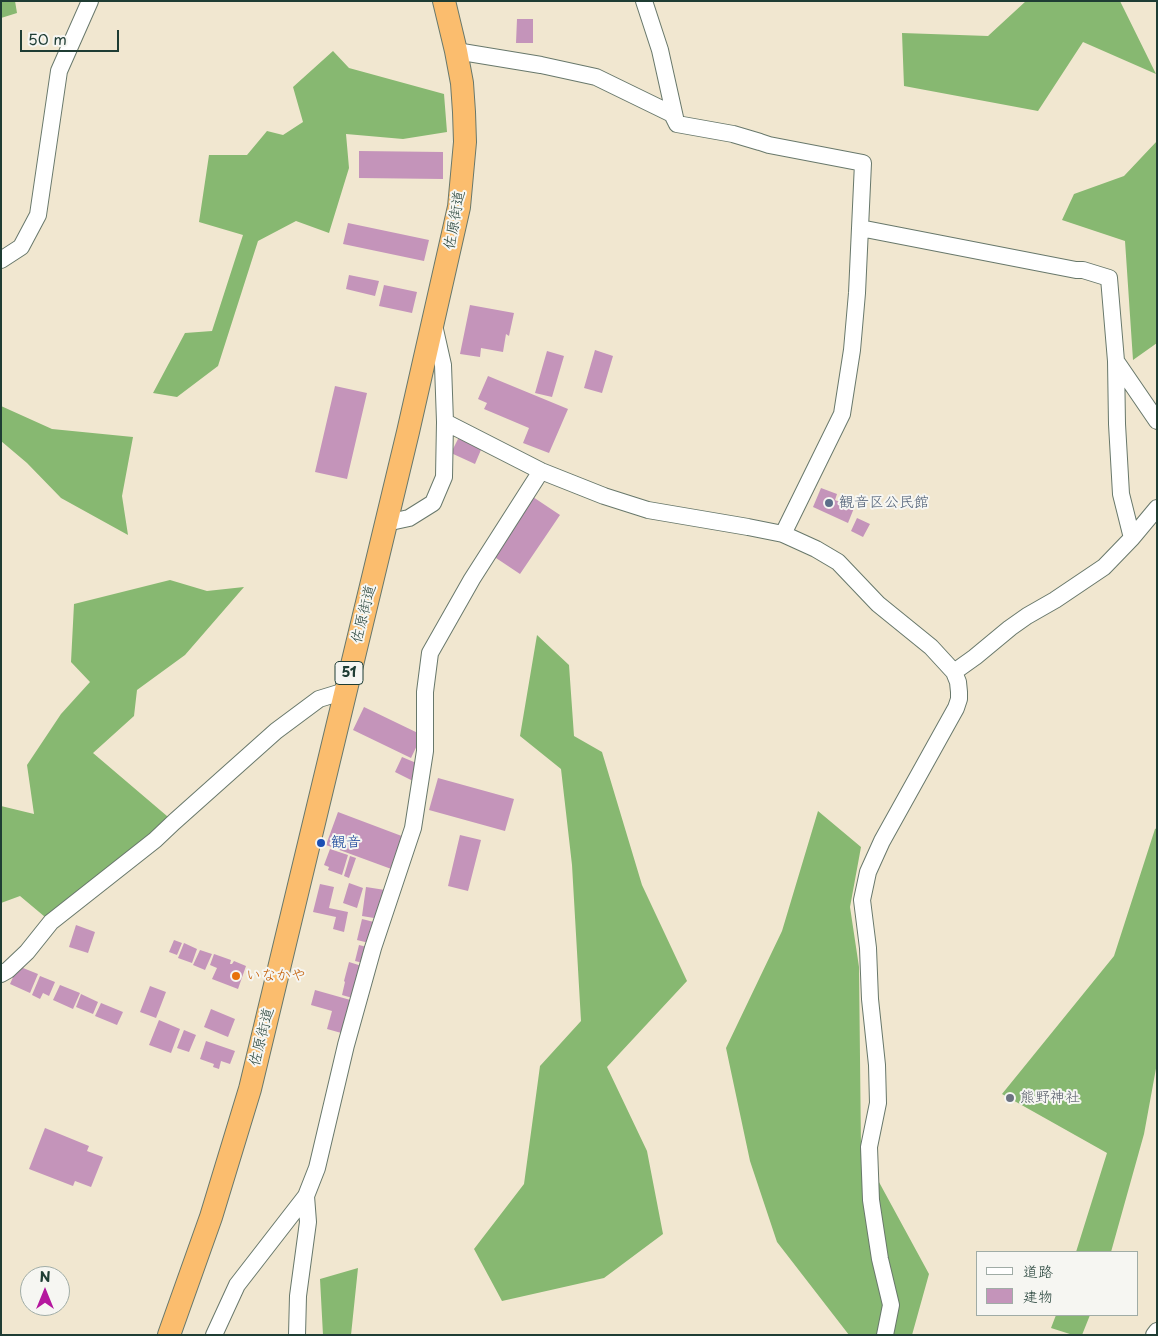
<!DOCTYPE html>
<meta charset="utf-8">
<style>
body{margin:0}
#map{position:relative;width:1158px;height:1336px;overflow:hidden;background:#f1e7d0;font-family:"Playpen Sans","Klee One",sans-serif}
canvas{display:block}
.frame{position:absolute;inset:0;border:2px solid #1f3d34;pointer-events:none}
.legend{position:absolute;left:976px;top:1251px;width:162px;height:65px;box-sizing:border-box;background:#f6f6f2;border:1px solid #a0aca6;margin:0;padding:6px 9px;list-style:none;font-size:15px;color:#1f3d34}
.legend li{display:flex;align-items:center;gap:10px;height:25px}
.legend b{width:25px;border:1px solid #a0aca6}
.north{position:absolute;left:20px;top:1266px;width:50px;height:50px;box-sizing:border-box;background:#f6f6f2;border:1px solid #a0aca6;border-radius:50%;rotate:0deg;font-size:14px;font-weight:700;line-height:20px;text-align:center;color:#1f3d34}
.north::after{content:'';display:block;margin:auto;width:18px;height:22px;background:#b5179e;clip-path:polygon(50% 0,100% 100%,50% 72%,0 100%)}
.scale{position:absolute;left:20px;top:30px;width:99px;height:22px;box-sizing:border-box;border:2px solid #1f3d34;border-top:0;padding-left:6px;font-size:15px;line-height:18px;white-space:nowrap;color:#1f3d34;-webkit-text-stroke:4px #f6f6f2;paint-order:stroke}
</style>
<div id="map">
<canvas width="1158" height="1336"></canvas>
<div class="frame"></div>
<ul class="legend">
<li><b style="height:6px;background:#fff"></b>道路</li>
<li><b style="height:14px;background:#c494ba"></b>建物</li>
</ul>
<div class="north">N</div>
<div class="scale">50 m</div>
</div>
<script>
const g = document.querySelector('canvas').getContext('2d');
g.lineJoin = 'round';
function fillPath(path, color) { g.fillStyle = color; g.fill(path, 'evenodd'); }
const toPath = rows => new Path2D(rows.map(r => 'M' + r).join(''));
function strokePath(path, color, width, dash) { g.strokeStyle = color; g.lineWidth = width; g.lineCap = dash ? 'butt' : 'round'; g.setLineDash(dash || []); g.stroke(path); }
function write(font, color, halo, rows, align = 'center') {
  g.font = font + ' "Playpen Sans","Klee One",sans-serif'; g.lineWidth = 4; g.setLineDash([]); g.textBaseline = 'middle'; g.strokeStyle = halo; g.fillStyle = color; for (const [text, x, y, turn = 0] of rows) {
    g.save(); g.translate(x, y); g.rotate((+turn || 0) * Math.PI / 180); g.textAlign = isNaN(turn) ? turn : align; if (halo) g.strokeText(text, 0, 0); g.fillText(text, 0, 0); g.restore();
  }
}
const forest = toPath([
 [1,1,15,1,17,13,1,18],
 [1026,1,1120,1,1156,74,1083,42,1038,111,904,86,902,33,988,36],
 [333,51,349,68,444,94,447,132,403,139,346,134,349,168,329,233,296,221,258,241,218,366,177,397,153,393,185,333,212,331,243,235,199,222,209,155,247,155,267,131,283,135,303,122,293,87],
 [1157,141,1157,343,1133,360,1125,241,1062,220,1074,194,1124,176],
 [1,406,52,429,133,437,122,496,128,535,61,498,27,463,1,441],
 [170,580,207,591,244,587,185,655,137,690,134,716,93,753,174,822,51,922,20,896,1,903,1,806,34,814,27,765,61,714,90,682,71,662,74,604],
 [537,635,569,665,574,736,602,752,642,885,687,981,607,1067,647,1151,663,1234,604,1278,502,1301,474,1249,524,1184,540,1066,581,1021,572,865,561,769,520,736],
 [818,811,861,847,850,907,859,967,861,1149,929,1274,912,1335,849,1335,777,1242,750,1161,726,1048,782,931],
 [1157,828,1157,1063,1144,1134,1111,1252,1076,1252,1107,1153,1002,1094,1114,956,1155,829],
 [358,1268,351,1335,323,1335,320,1279],
 [1056,1315,1090,1315,1082,1335,1073,1335,1051,1328]
]);
const building = toPath([
 [517,19,533,19,533,43,516,43],
 [359,151,443,152,443,179,359,178],
 [348,223,429,240,424,261,343,244],
 [349,275,379,281,375,296,346,289],
 [384,285,417,292,412,313,379,306],
 [470,305,514,313,509,336,506,334,503,352,481,348,480,357,460,354],
 [595,350,613,356,602,393,584,388],
 [547,351,564,356,552,397,535,393],
 [488,376,568,409,549,453,523,443,529,428,484,409,487,403,478,399],
 [335,386,367,393,347,479,315,472],
 [460,435,483,445,475,464,451,453],
 [821,488,837,494,835,500,854,508,848,523,813,507],
 [530,495,560,515,520,574,490,554],
 [857,518,870,524,863,537,851,531],
 [364,707,422,735,411,758,353,730],
 [402,757,421,765,413,781,395,772],
 [438,778,514,799,505,831,429,810],
 [338,812,407,838,394,870,326,845],
 [460,835,481,840,468,891,448,886],
 [330,849,348,855,342,875,328,870,329,867,324,865],
 [350,856,356,858,349,878,344,876],
 [349,883,363,888,357,908,343,903],
 [320,884,334,887,329,908,348,912,344,932,333,929,336,917,313,912],
 [366,887,385,890,380,919,362,916],
 [362,919,378,923,373,944,357,940],
 [76,925,95,932,88,953,69,947],
 [174,940,182,943,177,955,169,952],
 [184,943,197,949,192,963,178,958],
 [359,945,371,948,367,964,355,961],
 [200,950,212,954,205,970,193,965],
 [214,954,231,960,230,964,232,964,234,961,246,966,238,989,212,979,217,968,210,965],
 [349,962,365,967,356,999,342,995,345,982,344,981],
 [18,966,38,974,30,993,10,984],
 [40,976,55,982,49,996,43,993,40,999,32,995],
 [60,985,80,993,73,1009,53,1000],
 [150,986,166,992,156,1018,140,1012],
 [315,990,354,1001,345,1034,327,1029,332,1011,311,1005],
 [81,994,98,1002,93,1014,76,1007],
 [101,1003,123,1012,117,1025,95,1016],
 [211,1009,235,1019,228,1037,204,1027],
 [159,1020,180,1029,171,1053,149,1045],
 [184,1030,196,1035,189,1052,177,1048],
 [206,1041,235,1051,230,1064,221,1061,219,1069,213,1067,214,1064,200,1059],
 [45,1128,89,1146,87,1151,103,1157,91,1187,75,1181,73,1186,29,1169]
]);
const minor = toPath([
 [644,1,660,50,676,122],
 [456,51,541,65,596,77,672,114,677,124],
 [677,124,733,134,760,142,769,145,863,163,857,293,852,350,842,414,783,534],
 [860,228,1076,270,1083,270,1109,278,1116,361,1117,424,1121,494,1132,538],
 [1,260,21,247,38,215,59,71,90,1],
 [1116,361,1157,421],
 [445,422,541,471,604,496,648,510,748,527,783,534,816,549,838,562,878,604,931,647,954,672,958,682,959,692,959,699,956,708,882,841,868,872,862,900,868,948,870,999,877,1065,878,1103,869,1147,871,1200,880,1259,891,1305,885,1335],
 [386,523,409,518,433,503,444,477,445,422,443,365,434,325],
 [954,672,975,657,1010,628,1027,616,1055,600,1104,567,1132,538,1157,508],
 [1,974,8,970,27,952,51,922,155,840,174,822,276,731,319,699,345,691],
 [214,1335,237,1285,306,1196,317,1168,346,1045,373,948,413,828,425,751,425,692,430,653,472,579,541,471],
 [297,1335,298,1296,308,1222,306,1196],
 [1154,1335,1157,1331]
]);
const highway = toPath([
 [169,1335,211,1217,250,1089,408,432,459,207,465,142,464,112,462,83,456,51,444,1]
]);
const markers = [
 [829,503,5,"#5c6f8a"],
 [321,843,5,"#1a4fb4"],
 [236,976,5,"#e8710a"],
 [1010,1098,5,"#6b7280"]
];
const shields = [
 [349,673,28]
];
const shieldNames = [
 ["51",349,673]
];
const streetNames = [
 ["佐原街道",455,220,-80],
 ["佐原街道",364,614,-76],
 ["佐原街道",262,1037,-76]
];
const serviceNames = [
 ["観音区公民館",839,503]
];
const transitNames = [
 ["観音",331,843]
];
const foodNames = [
 ["いなかや",246,976]
];
const worshipNames = [
 ["熊野神社",1020,1098]
];
fillPath(forest, '#87b871');
fillPath(building, '#c494ba');
strokePath(minor, '#68786b', 18);
strokePath(highway, '#68786b', 24);
strokePath(minor, '#fff', 16);
strokePath(highway, '#fbbd6e', 22);
for (const [x, y, r, color] of markers) { const dot = new Path2D(); dot.arc(x, y, r, 0, 2 * Math.PI); g.fillStyle = color; g.fill(dot); strokePath(dot, '#f6f6f2', 2); }
for (const [x, y, w] of shields) { const box = new Path2D(); box.roundRect(x - w / 2, y - 11.5, w, 23, 4); g.fillStyle = '#f6f6f2'; g.fill(box); strokePath(box, '#1f3d34', 1); }
write('bold 14px', '#1f3d34', null, shieldNames);
write('15px', '#1f3d34', '#f6f6f2', streetNames);
write('15px', '#4e5e75', '#f6f6f2', serviceNames, 'left');
write('15px', '#164399', '#f6f6f2', transitNames, 'left');
write('15px', '#c56008', '#f6f6f2', foodNames, 'left');
write('15px', '#5b616d', '#f6f6f2', worshipNames, 'left');
</script>
